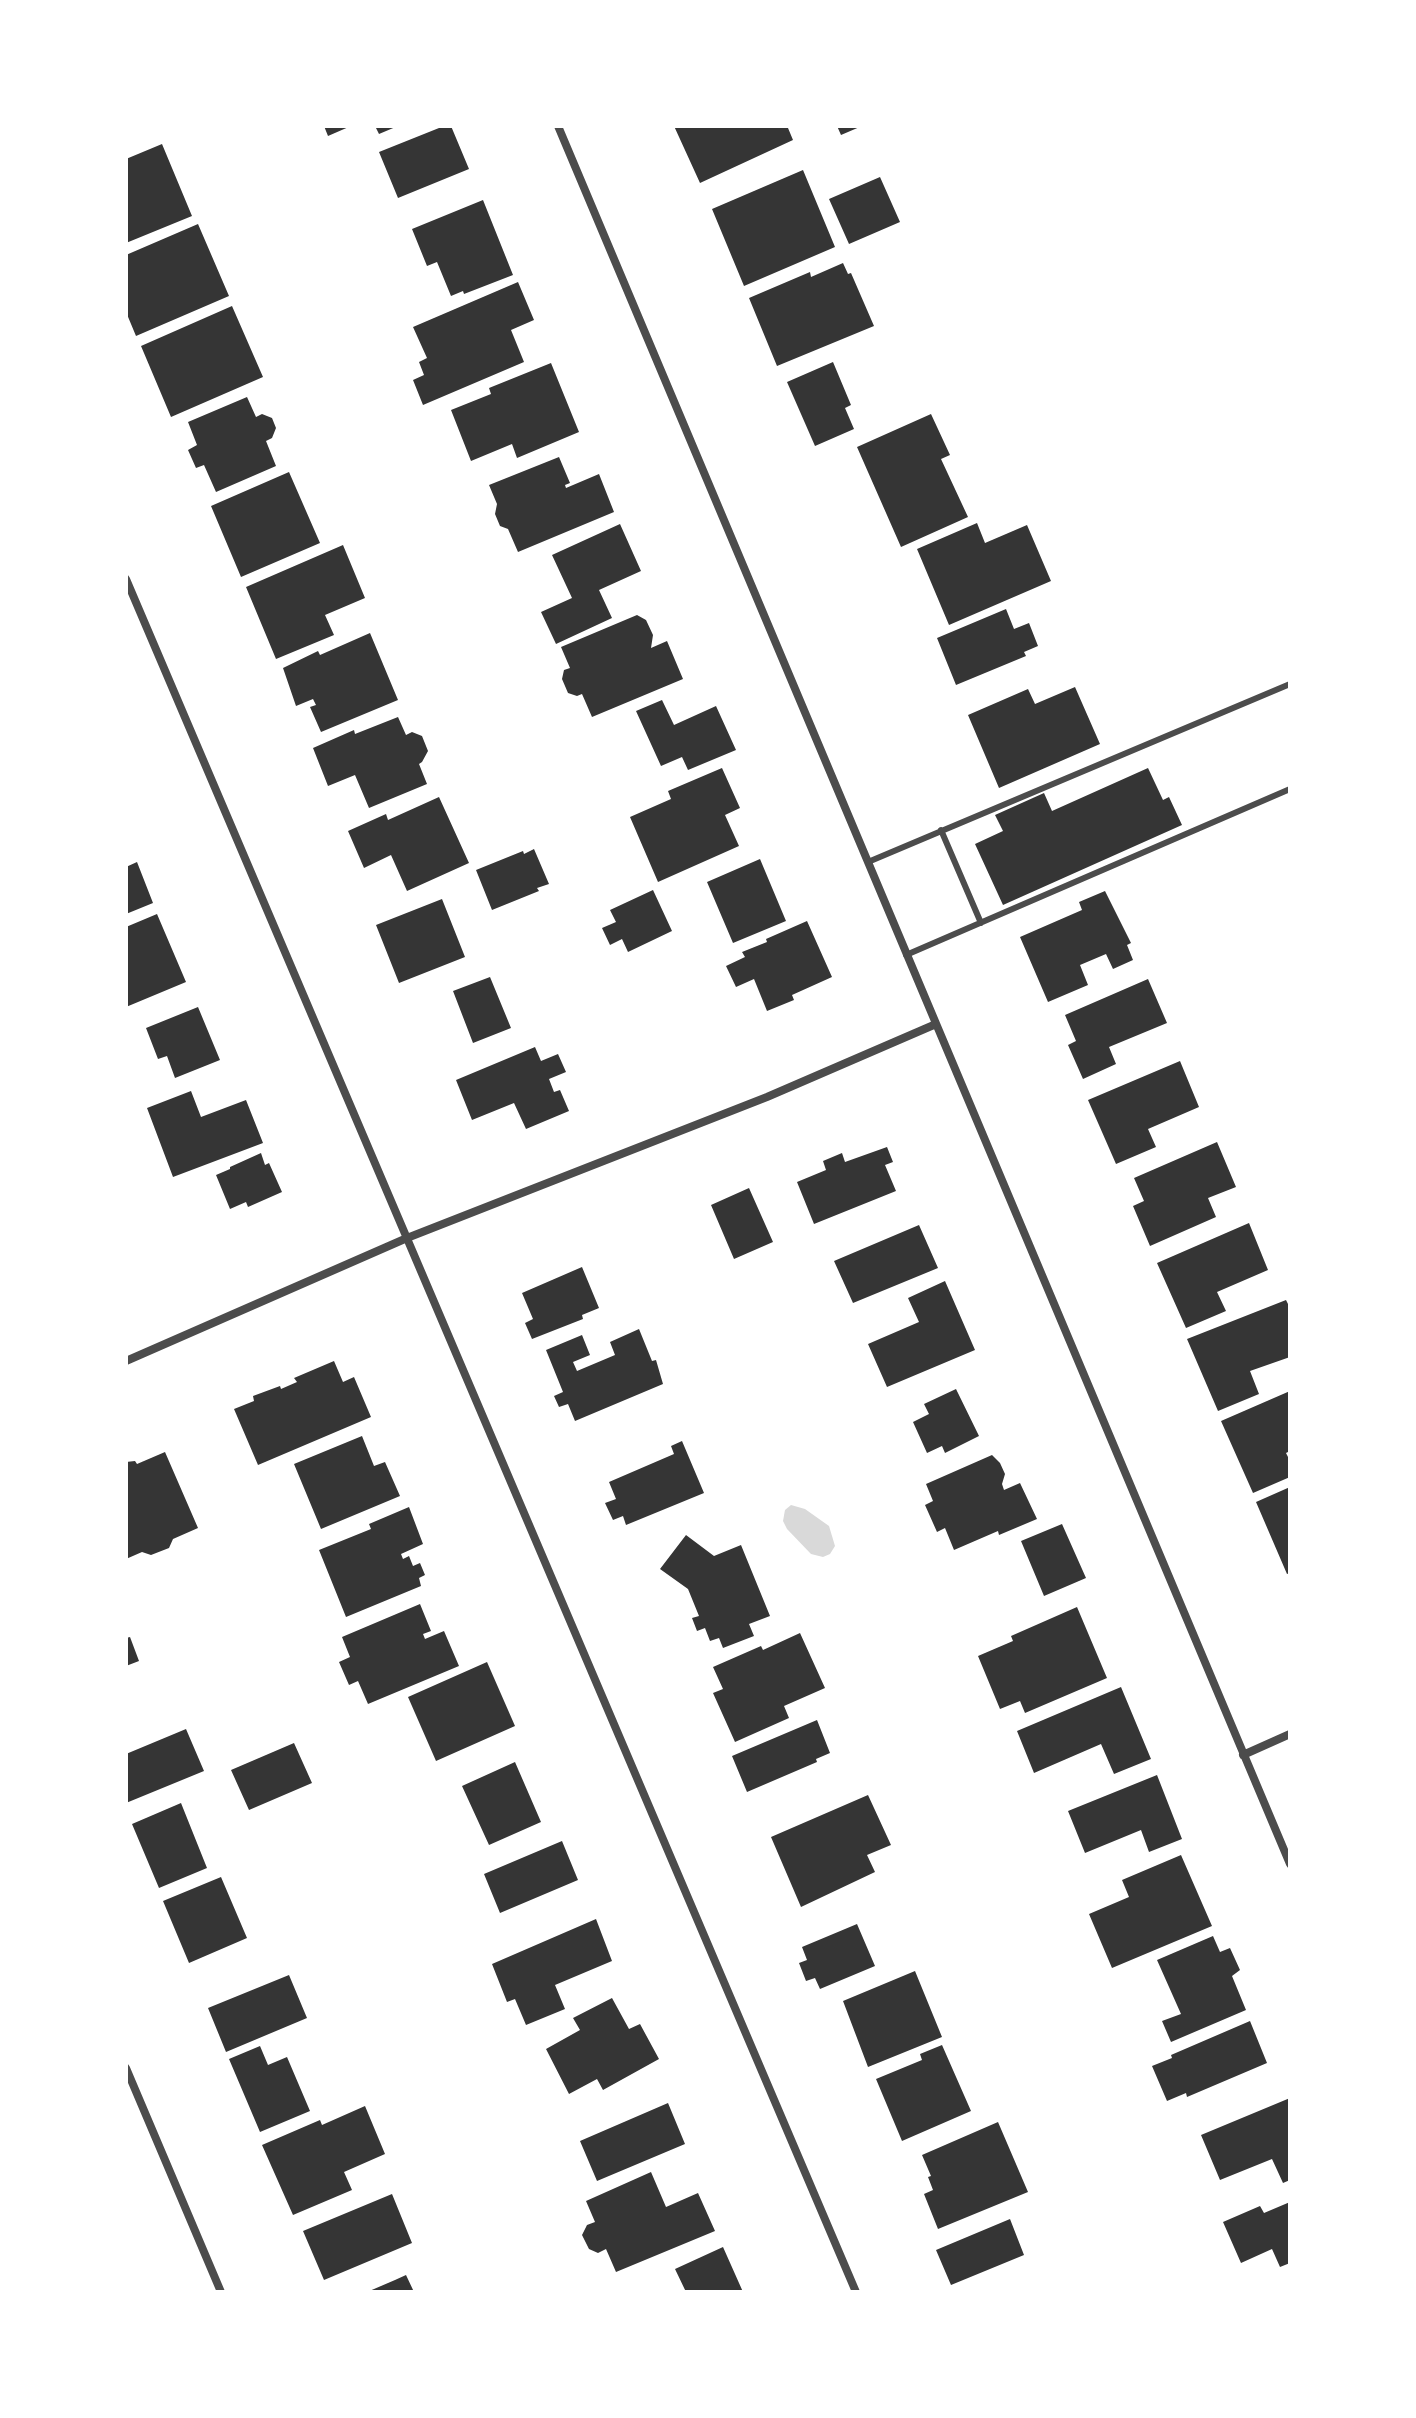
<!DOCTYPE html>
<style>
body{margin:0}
#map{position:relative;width:1416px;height:2418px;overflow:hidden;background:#fff;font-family:"Nunito Sans",sans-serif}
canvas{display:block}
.frame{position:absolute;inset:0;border:128px solid #fff;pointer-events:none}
</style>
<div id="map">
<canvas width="1416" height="2418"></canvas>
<div class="frame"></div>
</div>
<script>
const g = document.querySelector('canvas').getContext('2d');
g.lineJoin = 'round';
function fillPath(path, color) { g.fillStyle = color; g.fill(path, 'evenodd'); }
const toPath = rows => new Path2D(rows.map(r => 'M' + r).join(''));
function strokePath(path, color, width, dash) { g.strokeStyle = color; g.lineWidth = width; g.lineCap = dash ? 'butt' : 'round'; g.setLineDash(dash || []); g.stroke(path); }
const water = toPath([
 [791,1505,805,1509,829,1526,835,1546,830,1554,823,1557,811,1554,787,1529,783,1521,785,1510]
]);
const building = toPath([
 [324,126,351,126,328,136],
 [375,126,398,126,379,134],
 [444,126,451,126,469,169,398,198,379,152],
 [674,126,793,126,788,128,793,140,700,183],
 [837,126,862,126,841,135],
 [162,144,192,216,126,243,126,159],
 [803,170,835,247,744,286,712,209],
 [880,177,900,222,849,244,829,199],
 [483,200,513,275,464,294,463,291,451,296,437,262,427,266,412,229],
 [198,224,229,296,136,336,126,312,126,255],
 [843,263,848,274,851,273,874,326,777,366,749,298,810,272,811,277],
 [518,282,534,320,511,330,524,362,423,405,413,380,424,375,419,362,427,358,413,327],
 [232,306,263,377,171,417,141,346],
 [833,362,851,405,845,408,854,429,815,446,787,382],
 [551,363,579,432,517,458,512,444,471,461,451,410,491,394,489,388],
 [247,397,256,417,262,414,272,418,276,428,272,438,266,441,276,466,216,492,204,465,196,468,188,450,197,445,188,422],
 [931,414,950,455,941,459,968,517,901,547,857,447],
 [559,457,570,483,565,485,566,488,599,474,614,512,518,552,508,529,500,526,495,514,497,504,489,485],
 [289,472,320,543,241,577,211,506],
 [977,523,985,543,1027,525,1051,581,949,625,917,549],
 [620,524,641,571,599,590,612,618,556,644,541,612,572,598,552,555],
 [343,545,365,598,325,615,334,635,276,659,246,587],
 [1006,609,1014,629,1029,623,1038,646,1024,652,1026,656,956,685,937,638],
 [637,615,646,620,653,635,651,648,667,641,683,679,592,717,582,694,577,696,568,693,562,679,564,670,570,668,561,647],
 [370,633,398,700,321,732,310,707,316,705,313,699,296,706,283,668,318,651,320,655],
 [1075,687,1100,744,999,788,968,715,1028,689,1035,704],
 [662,700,674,725,716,706,736,750,688,770,682,757,661,766,636,711],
 [398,717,406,735,412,732,422,736,428,751,422,762,419,764,427,784,369,808,355,775,328,786,313,748,354,730,355,734],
 [722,768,740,808,725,815,739,846,658,882,630,817,671,799,668,791],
 [1148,768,1163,800,1169,797,1182,825,1003,905,975,844,1003,831,995,815,1044,793,1052,811],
 [439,797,469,863,407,891,391,855,364,868,348,831,386,814,388,820],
 [534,849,549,884,537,888,539,891,492,910,476,870,523,851,524,854],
 [760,859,786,921,733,943,707,882],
 [137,862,153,903,126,914,126,867],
 [653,890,672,931,628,952,622,939,610,945,602,928,616,922,610,910],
 [1105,891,1131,943,1127,945,1133,960,1113,969,1106,954,1080,965,1088,985,1048,1002,1020,937,1082,910,1079,902],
 [442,899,465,957,399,983,376,925],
 [157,914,186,982,126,1007,126,927],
 [807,921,832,977,792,995,794,1000,767,1011,754,979,736,987,726,966,745,957,742,952,767,942,766,939],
 [490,977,511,1028,473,1043,453,991],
 [1148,979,1167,1023,1109,1047,1116,1064,1083,1079,1068,1045,1076,1041,1065,1015],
 [198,1007,220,1060,175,1078,167,1056,158,1059,146,1028],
 [535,1047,541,1061,558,1054,566,1072,549,1079,554,1092,560,1090,569,1111,526,1129,514,1103,472,1120,456,1080],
 [1180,1061,1199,1107,1148,1129,1156,1147,1116,1164,1088,1100],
 [191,1091,201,1117,246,1100,263,1143,173,1177,147,1108],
 [1217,1142,1236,1187,1208,1198,1216,1217,1150,1246,1133,1206,1144,1201,1134,1178],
 [887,1147,893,1162,885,1165,896,1191,814,1224,797,1182,826,1170,823,1161,842,1153,845,1162],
 [261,1153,265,1165,269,1163,282,1192,248,1207,246,1202,230,1209,216,1175,230,1169,230,1167],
 [749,1188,773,1242,734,1259,711,1205],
 [1249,1223,1268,1270,1217,1292,1226,1311,1186,1328,1157,1263],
 [919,1225,938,1268,853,1303,834,1261],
 [582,1267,599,1308,582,1315,583,1319,532,1339,525,1323,533,1319,522,1293],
 [945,1281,975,1350,887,1387,868,1344,919,1322,908,1298],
 [1286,1300,1290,1308,1290,1357,1250,1371,1259,1394,1218,1411,1187,1339],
 [639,1329,652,1361,656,1360,663,1384,575,1421,568,1404,559,1407,554,1396,563,1392,546,1350,582,1335,590,1355,573,1362,577,1371,615,1355,610,1342],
 [334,1361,343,1382,354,1377,371,1417,258,1465,234,1409,254,1401,253,1396,280,1386,281,1389,297,1382,294,1378],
 [956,1389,979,1436,945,1453,942,1446,927,1453,913,1422,929,1414,924,1404],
 [1290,1391,1290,1451,1286,1453,1290,1461,1290,1477,1253,1493,1221,1421],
 [362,1436,374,1466,385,1462,400,1496,321,1529,294,1464],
 [682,1441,704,1493,626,1525,623,1516,613,1520,605,1503,616,1499,609,1482,674,1454,671,1446],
 [165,1452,198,1528,173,1539,169,1548,151,1555,142,1552,126,1559,126,1462,135,1461,137,1464],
 [992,1455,1000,1463,1005,1474,1002,1484,1004,1490,1020,1483,1037,1519,999,1535,998,1531,954,1550,945,1528,937,1532,925,1505,933,1501,926,1484],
 [1290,1487,1290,1573,1287,1574,1256,1502],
 [409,1507,423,1544,401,1554,403,1559,409,1556,413,1566,420,1563,425,1575,419,1578,421,1586,346,1617,319,1550,371,1529,369,1524],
 [1062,1524,1086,1578,1044,1596,1021,1541],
 [686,1535,714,1556,741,1545,770,1616,749,1624,754,1636,723,1648,719,1638,710,1641,705,1628,697,1631,692,1618,699,1616,688,1589,660,1569],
 [420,1604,431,1631,423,1634,425,1639,444,1631,459,1666,368,1704,358,1681,349,1685,339,1662,350,1657,342,1637],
 [1077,1607,1107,1678,1025,1713,1020,1701,1000,1709,978,1656,1013,1641,1011,1636],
 [800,1633,825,1688,784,1706,789,1718,735,1742,713,1693,723,1689,713,1667,761,1646,763,1650],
 [130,1637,139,1661,126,1666,126,1638],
 [487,1662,515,1726,436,1761,408,1697],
 [1121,1687,1151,1759,1114,1774,1101,1744,1034,1773,1017,1731],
 [817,1720,830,1753,816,1759,817,1762,747,1792,732,1756],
 [186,1729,204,1771,126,1803,126,1754],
 [294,1743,312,1783,249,1810,231,1770],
 [515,1762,541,1822,489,1845,462,1786],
 [1157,1775,1182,1839,1149,1852,1141,1830,1085,1853,1068,1811],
 [868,1795,891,1845,867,1855,875,1872,801,1907,771,1837],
 [181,1803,207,1868,159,1888,132,1824],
 [562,1841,578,1880,500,1913,484,1874],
 [1181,1855,1212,1926,1112,1968,1089,1914,1129,1897,1122,1880],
 [221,1877,247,1938,189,1963,163,1901],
 [596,1919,612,1961,555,1985,565,2009,526,2025,515,1999,507,2002,492,1964],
 [857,1924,875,1966,820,1989,815,1978,806,1981,799,1963,807,1960,802,1947],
 [1213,1936,1220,1952,1230,1948,1240,1970,1232,1976,1246,2010,1171,2042,1162,2021,1181,2014,1157,1960],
 [915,1971,942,2037,868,2067,843,2001],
 [289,1975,307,2018,226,2052,208,2008],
 [612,1998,629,2029,640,2024,659,2059,603,2090,597,2079,569,2094,546,2049,580,2030,573,2018],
 [1250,2021,1267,2063,1187,2097,1186,2093,1167,2101,1152,2066,1172,2058,1171,2055],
 [942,2045,971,2111,902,2141,876,2079,922,2060,920,2054],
 [260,2046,268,2065,287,2057,310,2111,260,2132,229,2059],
 [1290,2098,1290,2180,1283,2183,1272,2159,1220,2180,1201,2135],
 [668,2103,685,2144,597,2181,580,2141],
 [365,2106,385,2154,344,2172,352,2190,293,2215,262,2145,320,2120,322,2125],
 [998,2122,1028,2192,938,2229,924,2194,933,2190,928,2177,931,2176,922,2155],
 [651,2172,666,2207,698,2193,715,2231,616,2272,606,2249,598,2253,589,2249,582,2235,587,2225,595,2222,586,2201],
 [392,2194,412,2243,324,2280,303,2231],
 [1290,2202,1290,2263,1280,2267,1272,2249,1241,2263,1223,2222,1260,2206,1264,2213],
 [1010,2219,1024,2255,951,2285,936,2250],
 [723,2247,743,2292,686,2292,675,2269],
 [406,2275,414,2292,367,2292,395,2280]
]);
const service = toPath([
 [941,830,981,923],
 [868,862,1290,684],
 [906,955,1290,789]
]);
const minor = toPath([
 [558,126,1290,1864],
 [126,579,856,2292],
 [126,1361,407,1238,767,1097,936,1024],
 [1243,1755,1290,1734],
 [126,2068,221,2292]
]);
fillPath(water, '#d9d9d9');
fillPath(building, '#353535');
strokePath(service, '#4c4c4c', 6);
strokePath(minor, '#4c4c4c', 8);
</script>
